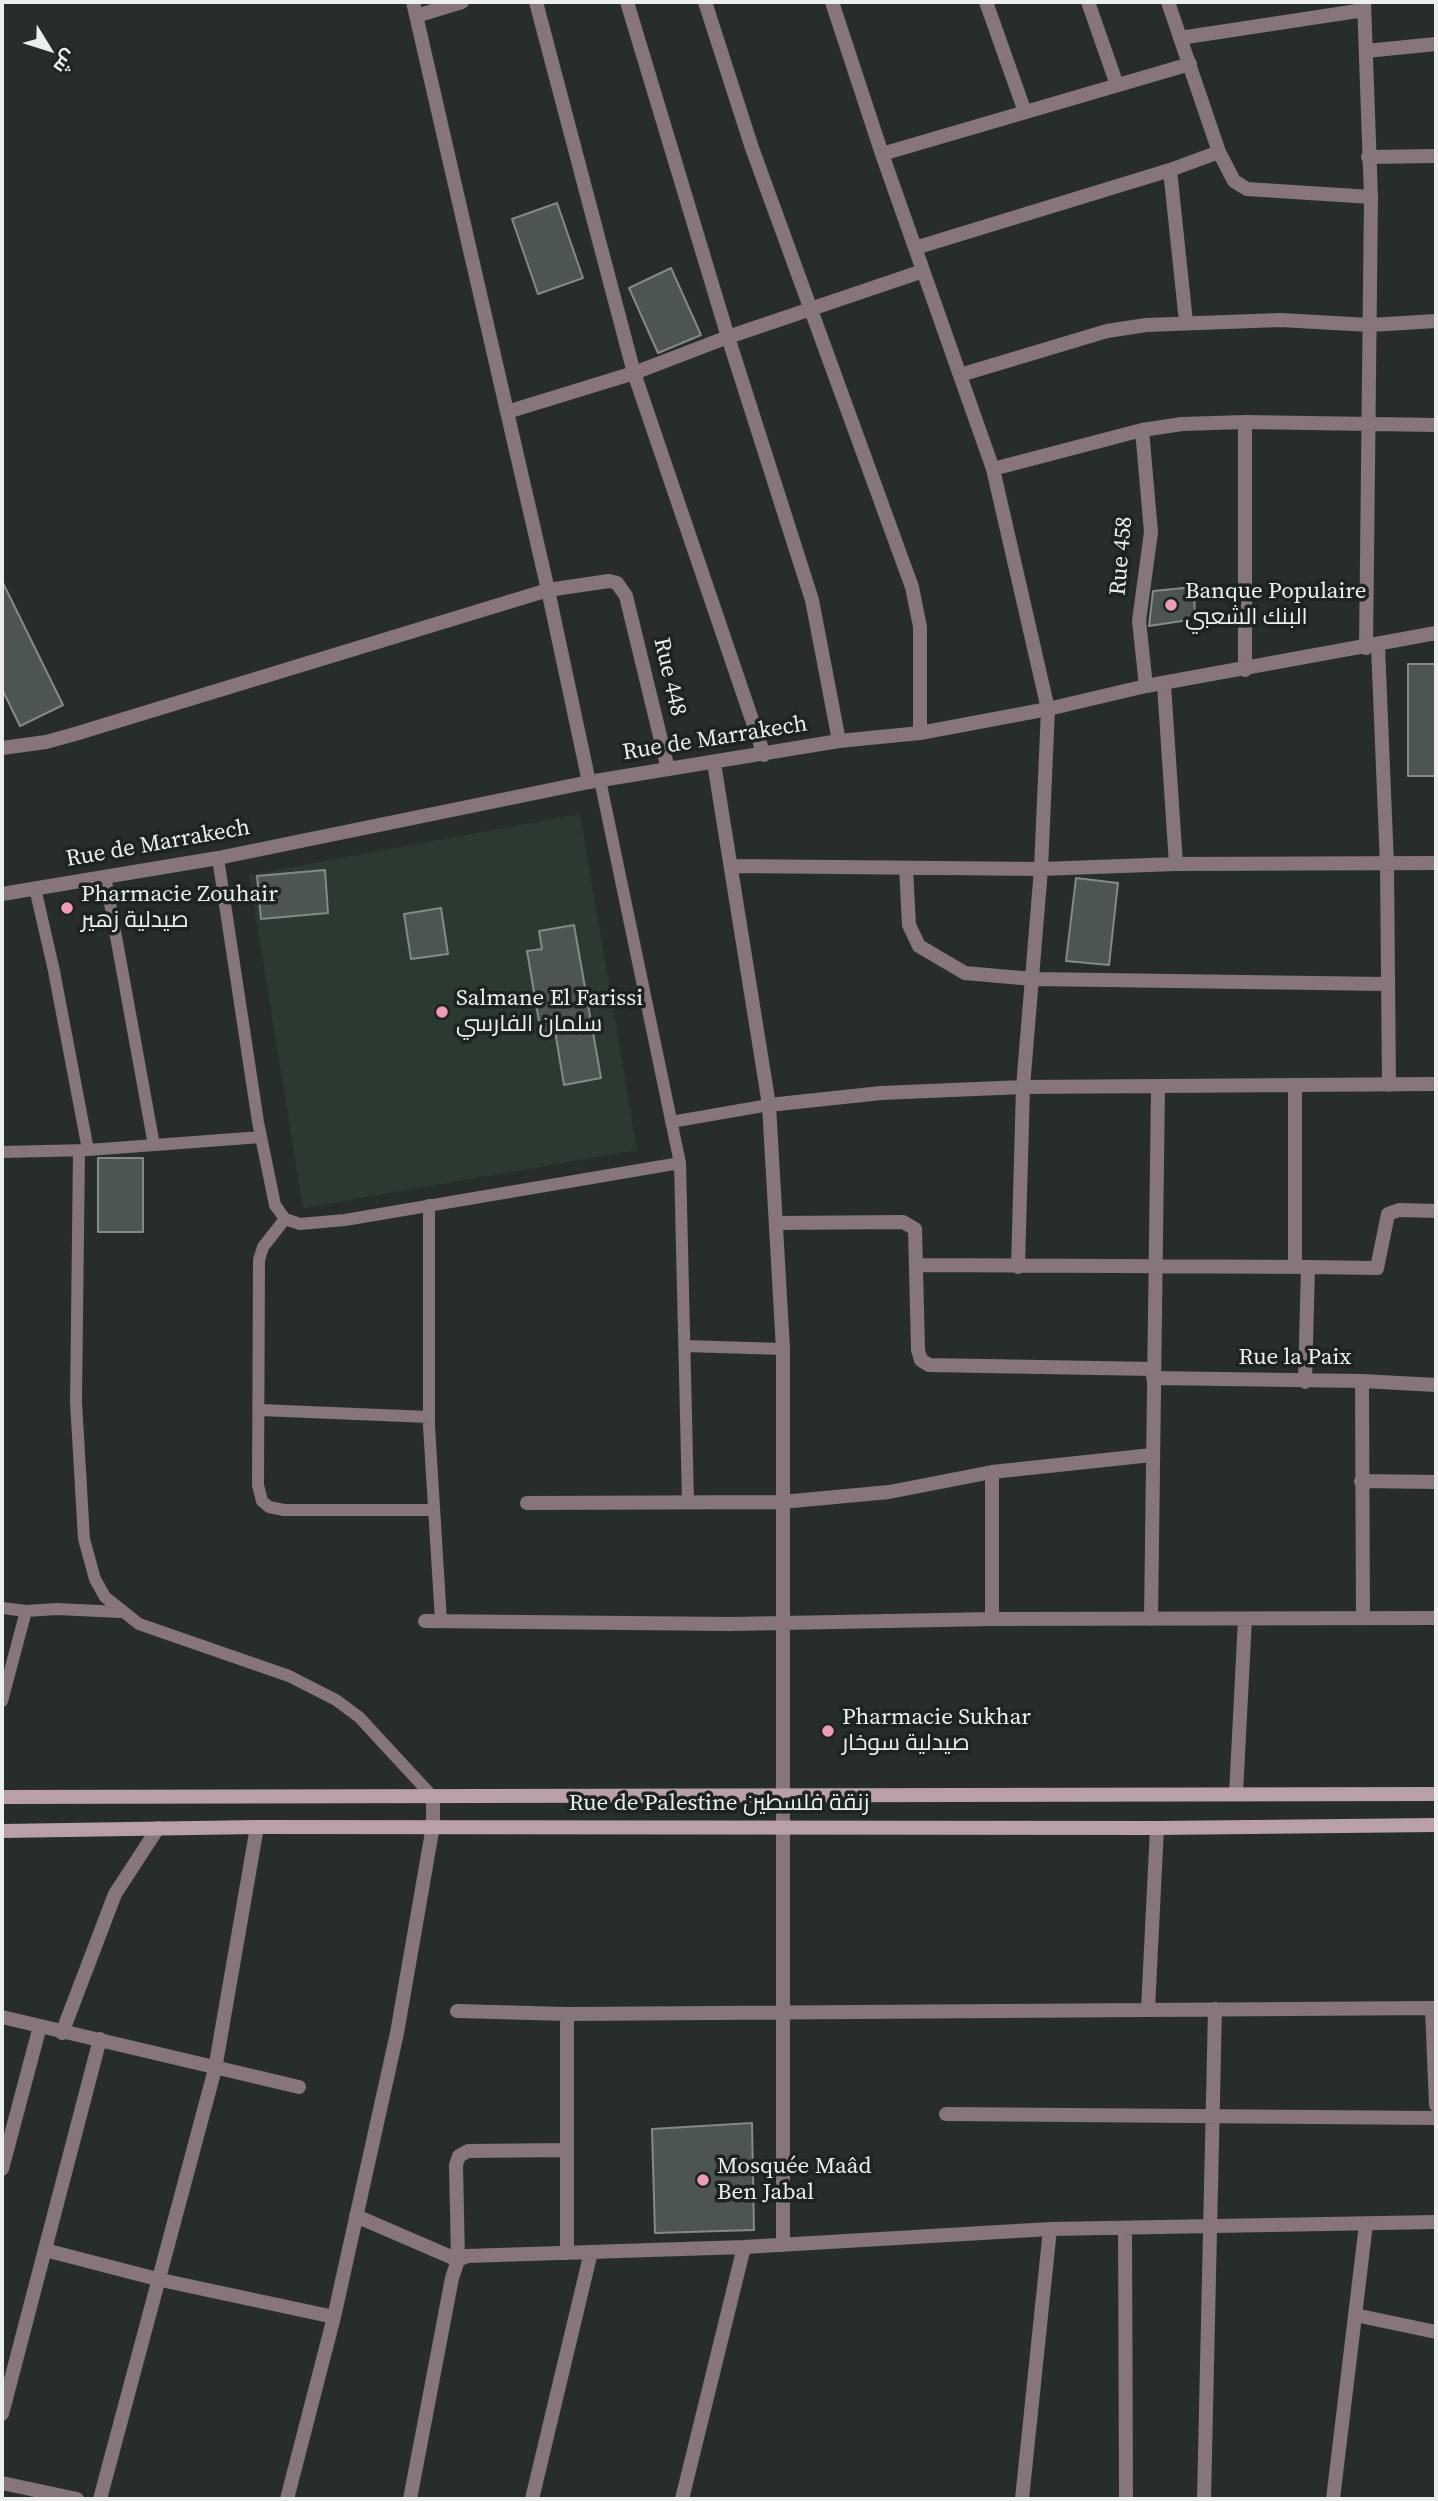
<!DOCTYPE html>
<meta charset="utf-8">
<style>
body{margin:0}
#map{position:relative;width:1438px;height:2501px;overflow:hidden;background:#272e29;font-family:"Source Serif 4",Cairo,serif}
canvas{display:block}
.frame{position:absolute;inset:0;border:4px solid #ecf0ed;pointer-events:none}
.north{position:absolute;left:14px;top:14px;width:70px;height:70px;-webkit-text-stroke:5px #1d2420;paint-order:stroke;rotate:128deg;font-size:19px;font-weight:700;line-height:28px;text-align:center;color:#ecf0ed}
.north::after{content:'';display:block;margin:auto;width:24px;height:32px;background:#ecf0ed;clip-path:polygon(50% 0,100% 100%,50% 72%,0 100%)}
</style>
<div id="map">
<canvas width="1438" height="2501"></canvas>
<div class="frame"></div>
<div class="north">ش</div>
</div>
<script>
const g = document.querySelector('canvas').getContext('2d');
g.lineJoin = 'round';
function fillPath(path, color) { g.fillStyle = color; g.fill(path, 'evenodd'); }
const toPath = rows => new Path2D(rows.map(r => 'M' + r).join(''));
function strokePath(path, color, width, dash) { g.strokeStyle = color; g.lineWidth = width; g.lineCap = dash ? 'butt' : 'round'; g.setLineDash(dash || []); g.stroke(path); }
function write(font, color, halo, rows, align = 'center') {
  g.font = font + ' "Source Serif 4",Cairo,serif'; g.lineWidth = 7; g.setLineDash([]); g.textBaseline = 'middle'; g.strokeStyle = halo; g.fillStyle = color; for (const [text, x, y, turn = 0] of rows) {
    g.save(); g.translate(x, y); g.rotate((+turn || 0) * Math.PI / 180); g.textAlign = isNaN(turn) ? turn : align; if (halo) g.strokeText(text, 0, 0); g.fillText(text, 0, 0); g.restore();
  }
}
const built = toPath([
 [580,814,637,1150,303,1208,249,875]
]);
const building = toPath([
 [557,203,583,278,538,294,512,219,557,203],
 [671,268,701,335,658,353,629,288,671,268],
 [2,581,63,705,20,726,2,689,2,581],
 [1194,587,1195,619,1149,626,1153,591,1194,587],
 [1408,664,1436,664,1436,776,1408,776,1408,664],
 [325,870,328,913,261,919,257,876,325,870],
 [1076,878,1118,883,1109,965,1066,961,1076,878],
 [441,908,448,954,411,959,404,914,441,908],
 [574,925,601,1078,564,1085,555,1031,541,1033,527,951,542,949,539,931,574,925],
 [98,1158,143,1158,143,1232,98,1232,98,1158],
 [752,2123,754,2230,655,2233,652,2129,752,2123]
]);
const service = toPath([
 [600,780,680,1163,688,1501],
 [218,858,258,1122,275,1205,285,1219,300,1224,345,1220,680,1163],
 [105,876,154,1145],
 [35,888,54,971,88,1150],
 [671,1122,769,1105],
 [79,1151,76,1402,84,1539,95,1579,105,1597,139,1624,289,1676,336,1700,359,1717,433,1797],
 [2,1152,88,1150,261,1137],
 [429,1205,429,1426,441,1621],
 [285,1219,263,1247,259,1260,258,1485,262,1501,269,1507,284,1510,433,1510],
 [684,1346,783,1349],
 [260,1410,429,1417],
 [2,1608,26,1611,57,1609,120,1612],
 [2,1701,26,1611]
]);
const minor = toPath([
 [413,2,548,590,589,782],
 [536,2,634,373,764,755],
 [627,2,728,337,812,600,839,741],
 [705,2,752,148,912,587,920,627,920,733],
 [832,2,882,154,993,469,1048,709,1041,869,1023,1087,1018,1267],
 [986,2,1025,112],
 [1088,2,1117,85],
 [1168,2,1219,152,1234,181,1247,189,1371,197],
 [1364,2,1371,197,1366,648],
 [416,16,462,2],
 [1180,38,1364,10],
 [1366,51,1436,44],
 [882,154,1190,64],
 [1368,157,1436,156],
 [1170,170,1186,322],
 [915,248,1170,170,1219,152],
 [960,375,1107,331,1146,325,1280,320,1370,325,1436,321],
 [507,412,634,373,728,337,923,271],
 [1245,422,1245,670],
 [1142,430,1151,532,1139,621,1146,686],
 [993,469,1142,430,1182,424,1245,422,1436,425],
 [1378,646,1387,865,1389,1085],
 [1164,685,1176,864],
 [2,748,46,742,75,734,548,590,609,581,617,583,626,596,668,769],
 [714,763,769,1105,783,1349,783,2245],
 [732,866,1041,869,1176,864,1436,863],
 [906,868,909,925,919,946,965,973,1033,979,1386,984],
 [1295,1085,1295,1266],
 [769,1105,881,1093,1023,1087,1436,1084],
 [776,1223,903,1222,915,1229,918,1350,921,1360,929,1365,1153,1369],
 [917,1265,1308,1267,1305,1382],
 [1308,1267,1377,1268,1388,1214,1399,1210,1436,1211],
 [1153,1378,1362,1381,1436,1385],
 [1362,1381,1363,1618],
 [1361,1481,1436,1482],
 [527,1503,782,1502,889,1492,992,1472,1152,1455],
 [992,1619,992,1472],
 [1151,1619,1158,1086],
 [425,1621,730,1624,992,1619,1436,1618],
 [1236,1794,1245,1619],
 [1432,2008,1436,2105],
 [1148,2009,1157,1828],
 [457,2011,567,2014,1436,2008],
 [2,2017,299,2087],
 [62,2033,115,1894,158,1828],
 [946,2114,1436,2118],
 [2,2169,40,2026],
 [356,2216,458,2260,456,2165,459,2156,468,2151,567,2150],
 [1125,2228,1126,2499],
 [45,2250,161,2280,334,2317],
 [567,2253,567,2014],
 [1355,2315,1436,2332],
 [2,2414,100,2039],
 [2,2483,77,2499],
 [100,2499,215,2069,257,1827],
 [287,2499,334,2317,397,2033,433,1826,433,1797],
 [410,2499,452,2278,458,2260,467,2256,744,2247,1050,2229,1436,2222],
 [532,2499,591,2252],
 [682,2499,744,2247],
 [1022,2499,1050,2229],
 [1204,2499,1215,2009],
 [1333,2499,1366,2224]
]);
const tertiary = toPath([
 [2,894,218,858,589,782,839,741,920,733,1048,709,1146,686,1436,633]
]);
const secondary = toPath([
 [2,1797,1436,1794],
 [2,1831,257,1827,1157,1828,1436,1825]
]);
const markers = [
 [1171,605,7,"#f09ab7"],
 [67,908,7,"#f09ab7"],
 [442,1012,7,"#f09ab7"],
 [828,1731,7,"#f09ab7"],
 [703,2180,7,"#f09ab7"]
];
const streetNames = [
 ["Rue 458",1122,556,-85],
 ["Rue 448",669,677,77],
 ["Rue de Marrakech",715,739,-9],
 ["Rue de Marrakech",158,844,-10],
 ["Rue la Paix",1295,1358],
 ["Rue de Palestine زنقة فلسطين",719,1804]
];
const poiNames = [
 ["Banque Populaire",1185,592],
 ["البنك الشعبي",1185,618],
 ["Pharmacie Zouhair",81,895],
 ["صيدلية زهير",81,921],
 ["Salmane El Farissi",456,999],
 ["سلمان الفارسي",456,1025],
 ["Pharmacie Sukhar",842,1718],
 ["صيدلية سوخار",842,1744],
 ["Mosquée Maâd",717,2167],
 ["Ben Jabal",717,2193]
];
fillPath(built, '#2c3931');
fillPath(building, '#4d5550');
strokePath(building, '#828b85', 2);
strokePath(service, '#86757a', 12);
strokePath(minor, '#86757a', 14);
strokePath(tertiary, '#86757a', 14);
strokePath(secondary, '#b99fa7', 14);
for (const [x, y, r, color] of markers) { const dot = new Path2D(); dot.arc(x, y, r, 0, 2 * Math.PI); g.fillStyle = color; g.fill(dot); strokePath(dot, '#1d2420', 2.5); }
write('23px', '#ecf0ed', '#1d2420', streetNames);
write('23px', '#ecf0ed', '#1d2420', poiNames, 'left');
</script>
